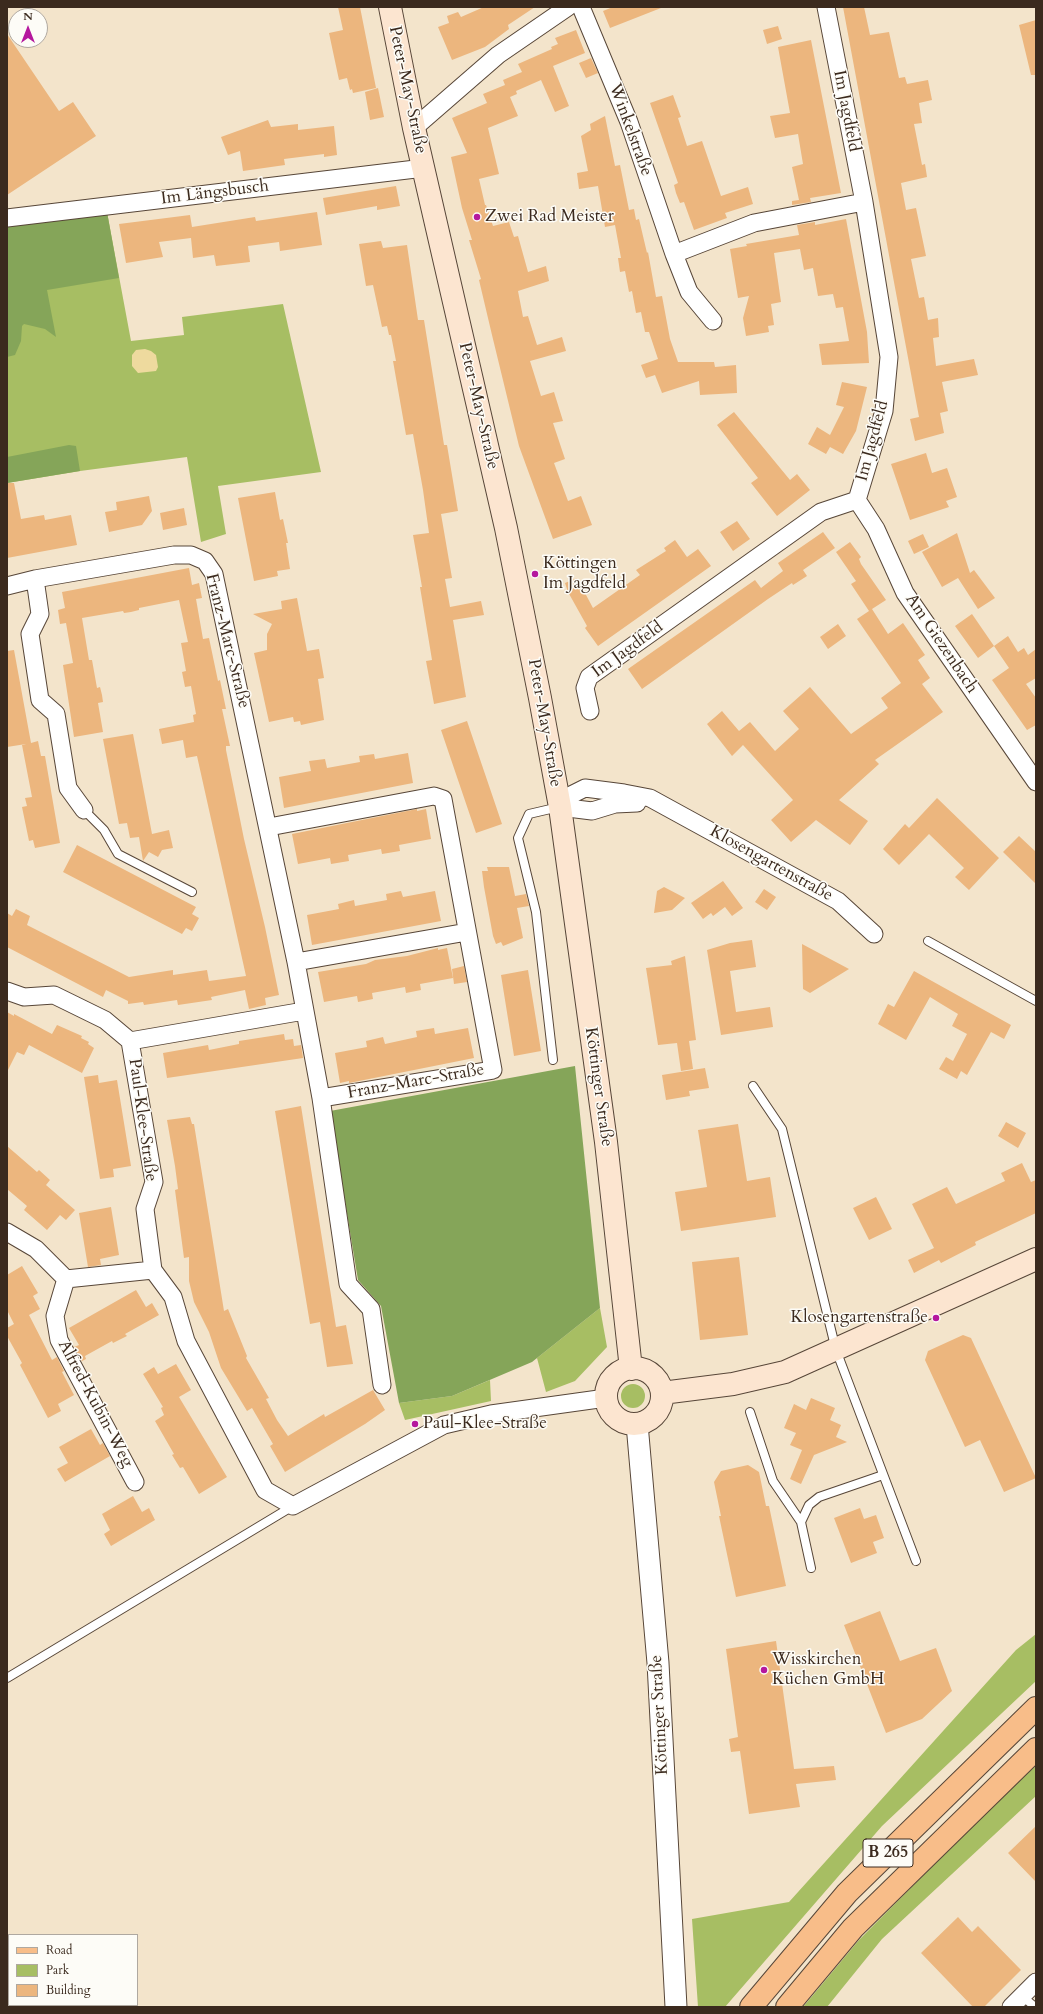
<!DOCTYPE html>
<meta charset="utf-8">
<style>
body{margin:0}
#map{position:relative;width:1043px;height:2014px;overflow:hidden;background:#f3e4cb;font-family:Cardo,serif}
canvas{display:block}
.frame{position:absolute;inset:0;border:8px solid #3b2a1e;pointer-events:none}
.legend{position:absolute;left:8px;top:1934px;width:130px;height:72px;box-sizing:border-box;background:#fdfcf7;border:1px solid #afa8a0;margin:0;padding:5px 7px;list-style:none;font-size:12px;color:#3b2a1e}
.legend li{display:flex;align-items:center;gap:8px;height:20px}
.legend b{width:20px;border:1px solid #afa8a0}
.north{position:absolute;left:8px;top:8px;width:40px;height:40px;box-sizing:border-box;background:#fdfcf7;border:1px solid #afa8a0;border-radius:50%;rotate:0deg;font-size:11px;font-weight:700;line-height:16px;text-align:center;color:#3b2a1e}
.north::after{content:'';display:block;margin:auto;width:14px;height:18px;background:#b5179e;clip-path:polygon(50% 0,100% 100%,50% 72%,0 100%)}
</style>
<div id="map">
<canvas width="1043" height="2014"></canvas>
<div class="frame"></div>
<ul class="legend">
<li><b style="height:5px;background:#f8bd89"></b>Road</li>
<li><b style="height:11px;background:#a7be63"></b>Park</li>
<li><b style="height:11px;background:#ecb67e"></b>Building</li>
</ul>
<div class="north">N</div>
</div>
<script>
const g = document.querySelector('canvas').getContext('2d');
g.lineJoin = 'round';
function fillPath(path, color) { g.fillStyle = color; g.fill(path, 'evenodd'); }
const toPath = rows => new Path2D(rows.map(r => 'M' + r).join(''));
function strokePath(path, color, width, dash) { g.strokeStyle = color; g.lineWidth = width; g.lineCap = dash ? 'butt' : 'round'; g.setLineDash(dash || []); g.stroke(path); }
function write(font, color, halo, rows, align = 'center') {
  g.font = font + ' Cardo,serif'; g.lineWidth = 3; g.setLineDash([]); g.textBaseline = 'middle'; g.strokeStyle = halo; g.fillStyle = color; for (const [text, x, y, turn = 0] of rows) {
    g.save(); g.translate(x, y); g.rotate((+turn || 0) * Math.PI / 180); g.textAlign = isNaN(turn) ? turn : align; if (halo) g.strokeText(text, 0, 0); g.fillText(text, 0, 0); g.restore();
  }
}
const green = toPath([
 [107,212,131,341,184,335,182,317,283,304,321,472,218,486,226,534,201,542,187,457,80,471,7,483,7,224],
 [600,1308,607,1347,575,1381,546,1392,537,1358],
 [490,1380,491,1401,405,1420,399,1403,452,1396],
 '621 1396a12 12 0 1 1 24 0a12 12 0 1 1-24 0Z',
 [1036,1634,1036,1681,882,1826,725,2007,698,2007,692,1919,789,1902,1016,1650],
 [1036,1766,1036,1796,882,1939,827,2007,803,2007,859,1940,1009,1789]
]);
const forest = toPath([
 [107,212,119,278,47,290,56,337,45,329,24,324,22,326,21,341,15,355,7,357,7,224],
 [69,445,76,446,80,471,7,483,7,457],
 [575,1066,600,1308,532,1362,452,1396,399,1403,381,1306,358,1280,330,1111]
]);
const sand = toPath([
 [145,349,151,351,156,355,158,367,156,371,138,373,132,366,132,355,136,350]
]);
const building = toPath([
 [338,7,360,7,376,88,353,93,352,89,350,90,347,78,339,80,329,33,343,30],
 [484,7,535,7,508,25,509,29,485,47,452,60,438,27,449,23,447,16,458,12,461,17],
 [613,7,661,7,661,8,610,28,603,11],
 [843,7,864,7,870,35,889,32,899,78,905,77,907,84,928,80,932,100,919,103,922,123,914,124,922,165,925,164,927,177,901,183,906,210,916,208,926,256,911,259,919,298,924,297,928,320,938,318,939,337,933,338,936,366,974,359,978,375,942,382,948,411,940,413,944,433,915,441,910,419,919,417],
 [1036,20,1036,75,1031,75,1019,25],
 [778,26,782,39,767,44,763,30],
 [576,30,585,53,553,66,569,106,555,112,541,80,516,91,517,94,510,97,518,116,488,128,499,174,479,179,485,205,486,205,493,226,509,222,514,237,518,236,528,272,546,266,549,281,518,291,523,317,528,316,537,345,562,337,566,351,530,361,541,396,554,392,563,421,553,423,565,459,554,463,568,501,581,496,592,525,553,539,519,446,492,335,479,280,481,279,469,240,472,240,462,208,451,157,467,153,452,118,487,103,483,94,505,85,503,80,522,72,518,64,552,49,551,47,558,44,555,38],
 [7,34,59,111,73,102,96,136,7,195],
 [811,40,841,193,810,198,811,202,792,205,792,201,799,200,792,167,803,164,798,134,775,138,770,116,790,113,778,47],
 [591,58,598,73,586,78,579,63],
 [378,88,384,117,370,120,365,92],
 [673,95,681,117,678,118,687,146,702,141,721,196,748,187,753,204,725,213,727,218,694,230,684,202,680,203,676,193,674,185,678,183,650,103],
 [605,116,615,166,620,165,629,210,634,209,636,220,639,219,647,253,648,252,656,297,662,296,670,339,678,362,714,362,715,367,736,365,737,393,700,395,699,381,662,393,655,375,646,378,641,365,658,359,649,332,645,332,641,312,636,313,632,291,629,292,625,271,620,272,618,258,621,258,615,225,605,227,598,186,579,189,577,173,588,171,581,136,591,130,590,124],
 [268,120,271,127,298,124,298,130,334,126,337,155,324,157,324,154,284,159,285,165,243,171,240,151,228,155,221,137],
 [396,186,400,206,377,210,377,206,326,215,323,198],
 [317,212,322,245,280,251,279,242,248,246,250,262,216,266,214,255,193,258,191,238,159,242,163,257,126,263,119,224,190,215,192,227,255,217,256,221],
 [846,219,867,332,869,363,822,365,819,344,849,341,843,307,836,308,833,294,818,296,813,268,804,270,800,249,774,253,781,302,771,304,774,325,768,326,769,332,746,336,743,318,749,296,738,298,730,249,747,246,746,244,799,235,797,225,815,222,815,225],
 [381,241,383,248,407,245,418,320,424,320,444,445,447,445,458,511,441,514,452,578,445,579,450,607,481,601,484,615,453,620,466,697,434,704,426,661,432,660,420,587,422,587,413,535,429,533,423,490,413,434,406,435,393,361,396,361,391,335,389,335,387,326,382,327,373,285,366,286,359,244],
 [842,382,867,387,856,431,843,454,830,447,826,454,808,444,817,427,830,435,844,407,836,405],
 [734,412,790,480,797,474,810,490,777,516,751,483,758,478,717,425],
 [926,453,932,473,947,468,957,497,946,501,949,507,910,520,891,464],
 [7,483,14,483,21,519,44,515,45,520,71,515,77,545,7,558],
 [275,492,280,520,283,519,288,543,286,543,290,569,277,571,278,576,254,581,238,498],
 [149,496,152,511,142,525,109,532,105,512,117,510,116,502],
 [184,508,187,525,163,530,160,513],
 [737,521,750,539,733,551,720,532],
 [823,532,835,548,803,570,807,576,793,585,792,583,768,599,642,689,628,669,755,580,761,588,783,571,778,563],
 [957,533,970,573,974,570,995,598,978,609,958,578,942,587,922,552],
 [923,534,929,547,914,554,908,541],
 [675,540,687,557,698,549,711,566,598,646,585,628,587,626,568,592,565,583,577,578,593,608,640,575,636,570,666,551,664,548],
 [850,542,861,557,859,559,861,564,886,600,872,609,888,634,903,623,925,655,918,660,930,678,922,684,943,712,875,760,879,764,839,800,868,821,850,845,816,820,791,842,771,820,793,800,743,745,732,756,707,724,722,711,739,731,750,722,775,751,799,729,783,711,810,687,851,734,888,708,881,698,901,683,857,619,869,611,851,584,856,581,836,552],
 [189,568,192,585,199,583,202,598,196,599,203,639,209,638,218,681,220,680,226,709,222,709,230,746,226,746,226,750,244,839,265,927,279,995,265,998,266,1005,249,1009,245,990,211,997,212,1000,178,1005,177,1000,144,1005,143,1002,128,1004,128,1001,106,990,103,997,7,947,7,913,12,916,16,909,30,916,27,925,129,977,173,970,173,975,207,970,209,981,246,976,197,756,186,758,183,740,162,744,159,729,194,722,193,715,196,714,191,686,185,687,182,672,186,671,181,643,188,642,179,600,139,608,139,610,131,612,124,613,123,611,82,618,89,660,92,660,97,688,100,687,102,695,103,702,98,703,103,732,74,737,63,665,73,663,66,623,60,624,58,610,65,608,62,592],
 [297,598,307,651,319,649,324,678,318,679,324,720,301,725,300,721,294,722,293,717,269,722,254,653,267,650,267,634,272,624,253,614,282,609,281,601],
 [972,614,994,646,1008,636,1018,652,1024,648,1028,655,1036,649,1036,678,1026,684,1036,698,1036,725,1027,730,992,680,1009,668,994,646,978,658,955,626],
 [838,624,846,636,828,649,820,637],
 [14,650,31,743,38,741,41,756,45,756,60,843,35,848,33,840,29,841,22,807,27,806,25,798,32,797,22,745,26,744,7,747,7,651],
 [467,721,502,824,476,833,441,730],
 [133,734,152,834,169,830,173,848,162,850,158,857,149,852,143,861,139,837,130,838,127,823,119,824,103,739],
 [408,753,413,783,284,808,279,777,311,771,309,761,325,759,327,768,360,762,359,756,374,754,375,759],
 [937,798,999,858,969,890,955,877,964,868,929,834,899,865,883,849,905,824,909,828],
 [417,809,417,811,426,809,431,839,399,845,400,851,382,854,381,849,348,855,349,861,331,864,330,858,298,864,292,834],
 [1019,836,1036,852,1036,884,1003,852],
 [77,845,196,907,192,914,199,918,192,931,186,928,182,934,63,872],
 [487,867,509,867,515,896,526,894,529,906,517,908,523,938,503,946,501,942,496,944,493,936,484,887,482,871,488,871],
 [723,881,743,908,732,916,725,907,713,916,711,913,703,919,691,903],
 [664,887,685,898,672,910,654,913,657,891],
 [764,889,776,897,767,910,755,902],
 [401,891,403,897,435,891,441,921,312,945,307,915,339,909,338,904,354,900,355,906,387,900,386,894],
 [752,940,756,967,730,971,736,1012,770,1007,773,1027,721,1035,707,950,730,943],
 [802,944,849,969,810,993,803,989],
 [438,948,438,950,447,948,453,978,420,984,421,990,406,993,405,987,372,993,373,999,358,1002,357,996,324,1002,318,972,366,964,375,960,407,956],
 [685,956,696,1040,689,1041,693,1069,681,1071,677,1043,658,1045,646,968,672,965,671,961],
 [464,966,467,982,454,984,452,969],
 [528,970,541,1051,514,1056,501,975],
 [914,971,1011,1025,1004,1039,991,1032,967,1075,961,1071,957,1079,939,1069,946,1057,953,1061,967,1034,952,1026,958,1014,943,1005,930,997,906,1040,878,1024,888,1004,894,1007],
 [7,1012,14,1016,14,1014,52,1034,57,1025,82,1036,81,1038,89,1042,88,1044,94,1048,82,1073,29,1045,24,1055,17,1052,7,1072],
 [434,1028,435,1034,468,1028,474,1058,349,1083,349,1081,340,1083,335,1053,367,1047,366,1041,383,1037,385,1044,417,1037,416,1031],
 [284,1034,285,1040,293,1039,294,1046,301,1045,303,1058,167,1078,163,1053,208,1045,209,1050,239,1044,239,1041],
 [705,1068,709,1088,689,1091,690,1096,666,1100,662,1075],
 [98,1075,99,1083,117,1080,131,1166,113,1169,114,1177,100,1179,84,1077],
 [301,1106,336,1327,346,1325,353,1364,327,1367,320,1322,310,1324,275,1111],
 [190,1117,192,1124,194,1124,224,1311,228,1309,247,1356,246,1358,269,1398,266,1399,277,1420,288,1436,324,1414,325,1417,373,1390,385,1410,365,1424,285,1472,270,1446,273,1444,252,1408,247,1411,221,1368,209,1332,194,1302,189,1281,189,1257,184,1258,175,1190,178,1189,175,1166,167,1120],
 [1006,1122,1026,1133,1018,1148,998,1136],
 [738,1124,747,1181,770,1177,776,1217,681,1231,675,1192,707,1187,698,1130],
 [7,1146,37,1172,39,1170,50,1180,46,1185,75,1210,66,1220,60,1215,47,1230,24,1210,27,1206,7,1189],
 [1022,1163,1031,1182,1036,1180,1036,1213,975,1242,976,1245,941,1263,939,1260,914,1273,908,1260,934,1248,912,1204,947,1187,956,1204,1005,1181,1001,1173],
 [876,1197,892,1229,869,1240,853,1208],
 [111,1207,119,1255,100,1259,101,1265,88,1267,79,1213],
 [739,1257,748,1335,700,1340,692,1262],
 [22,1266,38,1293,33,1296,40,1309,29,1315,52,1360,57,1357,64,1371,62,1372,74,1395,58,1404,61,1411,48,1418,20,1365,22,1363,7,1336,7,1328,14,1324,7,1310,7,1275],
 [136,1290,146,1307,152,1303,159,1315,125,1334,127,1336,113,1343,112,1341,85,1356,86,1359,82,1361,74,1347,79,1345,69,1328],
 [963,1335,971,1338,1036,1478,1004,1492,980,1440,965,1447,925,1360,928,1351],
 [176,1364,191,1390,179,1397,227,1477,199,1494,183,1467,180,1468,172,1455,174,1454,155,1421,164,1415,161,1408,163,1407,143,1374,154,1367,158,1374],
 [811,1398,835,1408,830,1420,841,1425,836,1437,847,1442,814,1455,801,1484,790,1479,802,1450,790,1445,796,1433,784,1428,794,1404,806,1410],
 [91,1429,100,1445,103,1443,110,1456,65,1482,57,1469,68,1463,59,1447],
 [748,1465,759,1472,766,1506,769,1506,786,1586,736,1597,719,1516,721,1516,714,1482,721,1471],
 [133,1496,142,1512,149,1508,155,1520,111,1546,104,1534,110,1530,102,1514],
 [860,1508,864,1519,876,1515,884,1538,873,1542,877,1553,851,1563,834,1518],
 [880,1611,900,1661,936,1648,952,1691,922,1719,886,1733,844,1625],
 [776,1641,794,1769,834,1766,836,1780,796,1784,800,1807,749,1814,740,1751,731,1752,729,1739,738,1737,726,1649],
 [1036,1826,1036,1882,1008,1853],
 [958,1917,972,1932,978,1926,1021,1970,984,2007,973,2007,921,1953]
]);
const service = toPath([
 [84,810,104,830,118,854,192,892],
 [928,941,1036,1001],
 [553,1060,536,912,518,838,529,814,559,807],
 [753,1086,782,1129,836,1350,916,1561],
 [750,1412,773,1481,801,1522],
 [811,1568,801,1522,809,1505,819,1497,883,1475],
 [7,1678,293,1506],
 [1022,1996,1035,2007]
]);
const minor = toPath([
 [581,7,629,122,674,254,754,223,864,202],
 [414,128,498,55,568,7],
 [7,218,424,168],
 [674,254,689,292,713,321],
 [857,500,876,529,905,593,1036,782],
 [35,579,40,614,30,634,40,700,56,714,68,788,84,810],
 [7,586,35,579,174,555,191,555,205,561,214,574,296,962,321,1098,348,1284,371,1309,382,1385],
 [590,711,585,688,589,677,821,512,857,500,884,411,889,357,864,202,826,7],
 [560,807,571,795,585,788,624,793,650,798,838,901,874,934],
 [560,807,592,811,615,804,637,803],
 [269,827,434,796,443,799,493,1070,321,1098],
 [296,962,467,932],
 [7,991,24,997,54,995,105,1020,130,1041,154,1182,145,1209,153,1270,173,1297,186,1341,265,1490,293,1506,444,1425,491,1414,606,1398],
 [130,1041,304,1011],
 [7,1232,36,1249,66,1279,153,1270],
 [66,1279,55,1316,59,1340,135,1482],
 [1011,2007,1036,1982]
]);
const tertiary = toPath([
 [637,1424,658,1663,676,2007]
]);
const secondary = toPath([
 [390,7,414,128,506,528,540,698,560,807,606,1142,631,1369],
 '606 1396a28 28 0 1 1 56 0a28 28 0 1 1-56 0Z',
 [662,1393,733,1384,785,1372,1036,1259]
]);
const primary = toPath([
 [751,2007,847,1893,1036,1708],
 [787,2007,853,1928,1036,1749]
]);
const markers = [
 [477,217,4,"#b5179e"],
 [535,574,4,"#b5179e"],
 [936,1318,4,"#b5179e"],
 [415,1424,4,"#b5179e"],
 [764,1670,4,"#b5179e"]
];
const shields = [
 [888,1853,50]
];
const shieldNames = [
 ["B 265",888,1853]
];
const streetNames = [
 ["Peter-May-Straße",407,90,78],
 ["Im Jagdfeld",846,111,79],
 ["Winkelstraße",630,130,70],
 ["Im Längsbusch",215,193,-7],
 ["Peter-May-Straße",478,406,77],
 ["Im Jagdfeld",873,441,-75],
 ["Franz-Marc-Straße",227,641,76],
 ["Am Giezenbach",941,644,56],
 ["Im Jagdfeld",628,650,-36],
 ["Peter-May-Straße",544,723,80],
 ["Klosengartenstraße",771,864,29],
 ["Franz-Marc-Straße",416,1082,-10],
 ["Köttinger Straße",598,1087,82],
 ["Paul-Klee-Straße",142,1120,82],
 ["Alfred-Kubin-Weg",95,1404,62],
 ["Köttinger Straße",660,1715,-93]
];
const poiNames = [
 ["Zwei Rad Meister",485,217],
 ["Köttingen",543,564],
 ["Im Jagdfeld",543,584],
 ["Klosengartenstraße",928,1318,"right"],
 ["Paul-Klee-Straße",423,1424],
 ["Wisskirchen",772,1660],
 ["Küchen GmbH",772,1680]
];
fillPath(green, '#a7be63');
fillPath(forest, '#85a559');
fillPath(sand, '#eeda9e');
fillPath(building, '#ecb67e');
strokePath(service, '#574638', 10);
strokePath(minor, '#574638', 19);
strokePath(tertiary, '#574638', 23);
strokePath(secondary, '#574638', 24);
strokePath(primary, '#574638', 24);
strokePath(service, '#fff', 8);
strokePath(minor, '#fff', 17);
strokePath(tertiary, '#fff', 21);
strokePath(secondary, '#fce5d0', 22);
strokePath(primary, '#f8bd89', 22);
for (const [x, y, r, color] of markers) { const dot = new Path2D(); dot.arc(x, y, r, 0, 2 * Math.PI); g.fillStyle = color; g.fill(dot); strokePath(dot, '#fdfcf7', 1.5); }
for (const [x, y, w] of shields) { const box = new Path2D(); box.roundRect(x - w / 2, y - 14, w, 28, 3); g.fillStyle = '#fdfcf7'; g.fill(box); strokePath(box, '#3b2a1e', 1); }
write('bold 16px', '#3b2a1e', null, shieldNames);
write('17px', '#3b2a1e', '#fdfcf7', streetNames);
write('17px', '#3b2a1e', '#fdfcf7', poiNames, 'left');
</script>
